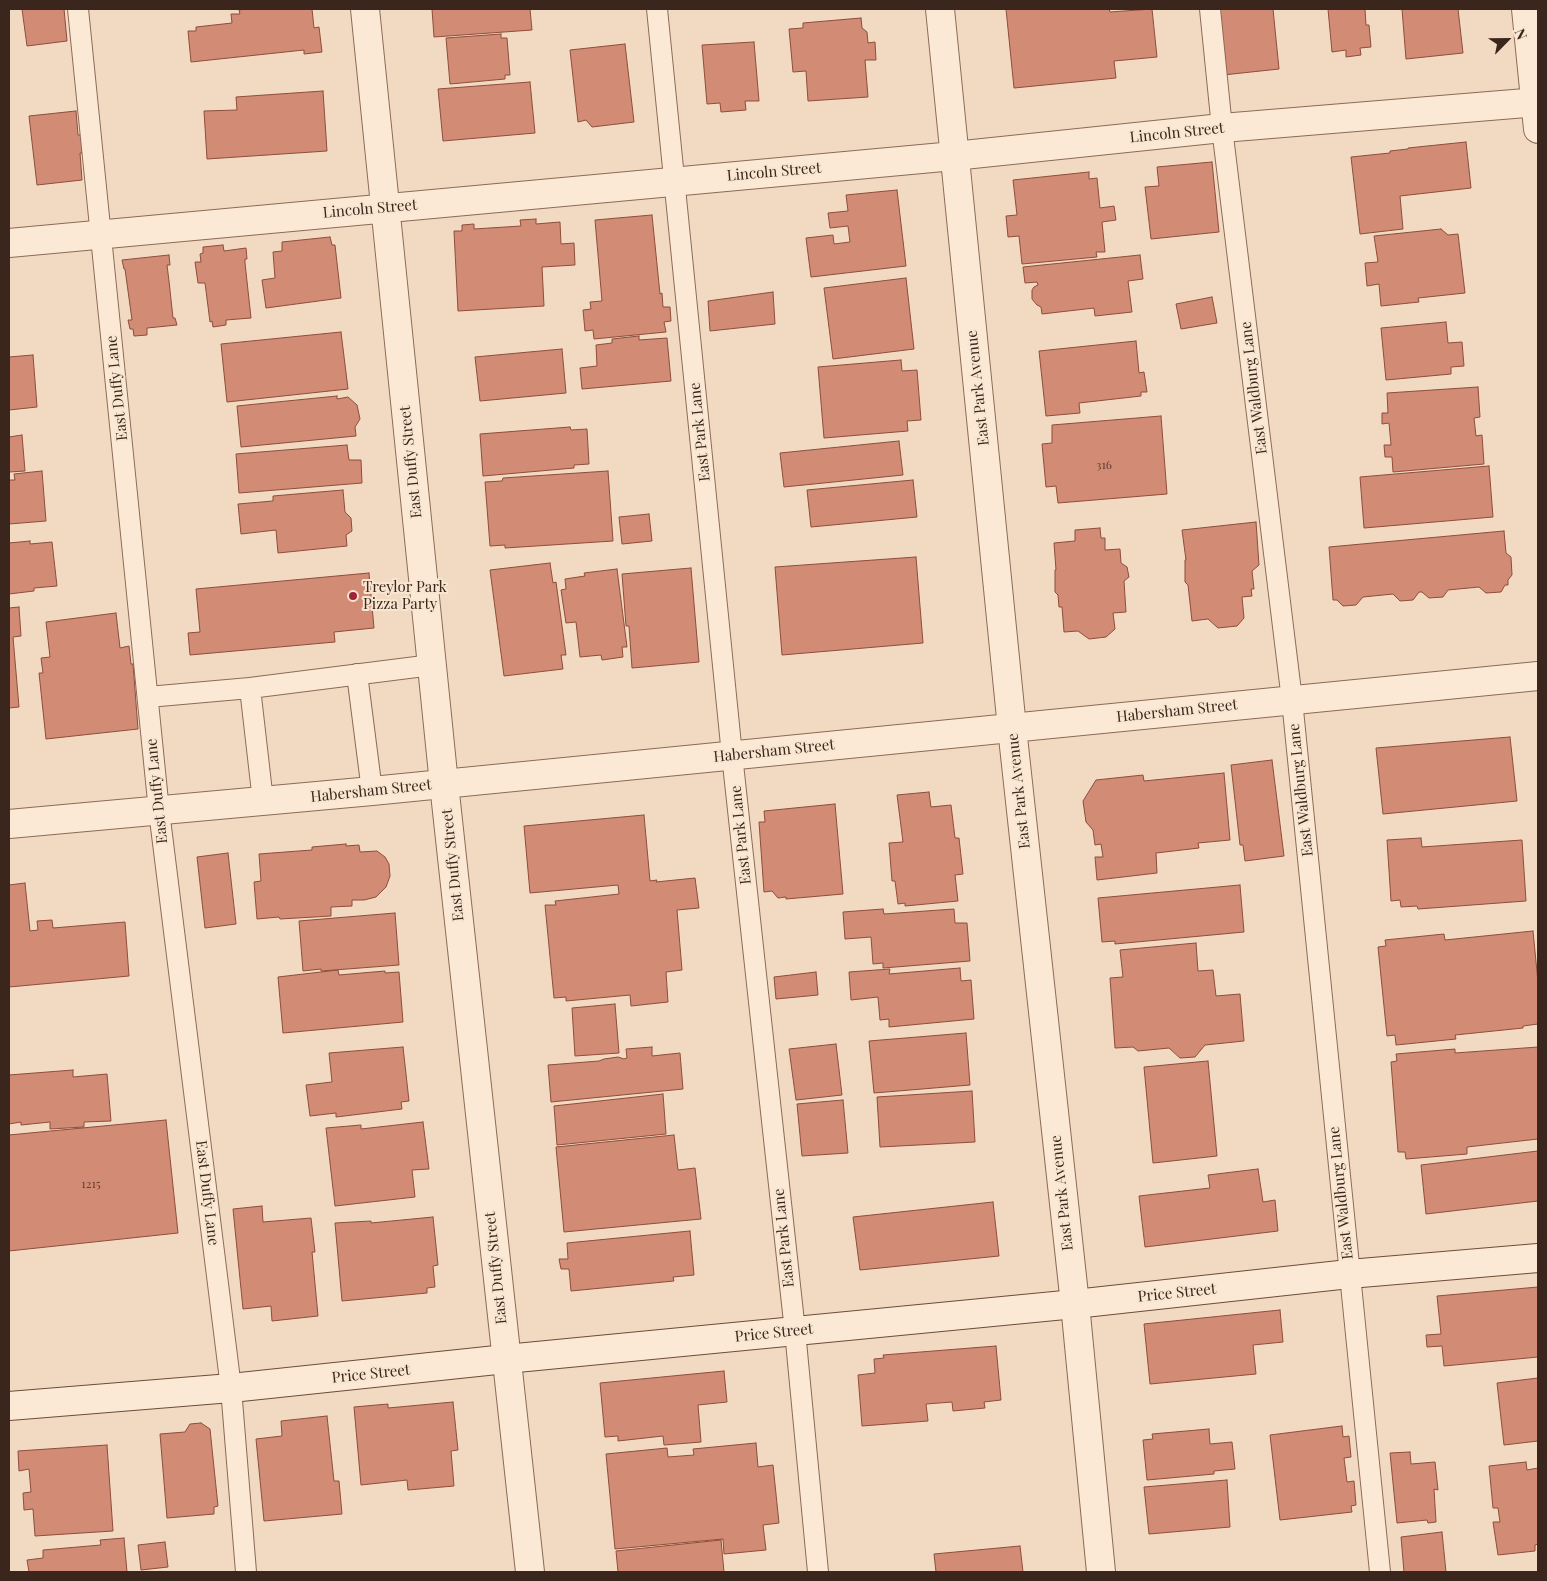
<!DOCTYPE html>
<style>
body{margin:0}
#map{position:relative;width:1547px;height:1581px;overflow:hidden;background:#f1dac1;font-family:"Playfair Display",serif}
canvas{display:block}
.frame{position:absolute;inset:0;border:10px solid #3a261c;pointer-events:none}
.north{position:absolute;left:1482px;top:15px;width:50px;height:50px;-webkit-text-stroke:4px #f8e6d1;paint-order:stroke;rotate:67deg;font-size:14px;font-weight:700;line-height:20px;text-align:center;color:#3a261c}
.north::after{content:'';display:block;margin:auto;width:18px;height:22px;background:#3a261c;clip-path:polygon(50% 0,100% 100%,50% 72%,0 100%)}
</style>
<div id="map">
<canvas width="1547" height="1581"></canvas>
<div class="frame"></div>
<div class="north">N</div>
</div>
<script>
const g = document.querySelector('canvas').getContext('2d');
g.lineJoin = 'round';
function fillPath(path, color) { g.fillStyle = color; g.fill(path, 'evenodd'); }
const toPath = rows => new Path2D(rows.map(r => 'M' + r).join(''));
function strokePath(path, color, width, dash) { g.strokeStyle = color; g.lineWidth = width; g.lineCap = dash ? 'butt' : 'round'; g.setLineDash(dash || []); g.stroke(path); }
function write(font, color, halo, rows, align = 'center') {
  g.font = font + ' "Playfair Display",serif'; g.lineWidth = 4; g.setLineDash([]); g.textBaseline = 'middle'; g.strokeStyle = halo; g.fillStyle = color; for (const [text, x, y, turn = 0] of rows) {
    g.save(); g.translate(x, y); g.rotate((+turn || 0) * Math.PI / 180); g.textAlign = isNaN(turn) ? turn : align; if (halo) g.strokeText(text, 0, 0); g.fillText(text, 0, 0); g.restore();
  }
}
const building = toPath([
 [22,9,64,9,67,41,27,46,22,9],
 [247,9,312,9,314,28,319,27,322,52,304,54,304,50,191,62,188,31,196,31,196,27,232,23,231,14,240,14,239,10,247,9],
 [432,9,530,9,532,30,434,37,432,9],
 [1006,9,1109,9,1110,12,1152,9,1157,57,1114,61,1116,78,1014,88,1006,9],
 [1217,9,1273,9,1279,69,1223,75,1217,9],
 [1328,9,1365,9,1366,25,1369,25,1371,47,1360,48,1361,55,1346,57,1346,50,1332,52,1328,9],
 [1402,9,1458,9,1463,53,1406,59,1402,9],
 [861,18,862,28,867,32,868,43,875,42,876,60,865,60,868,97,808,101,806,71,793,72,789,29,803,28,803,23,861,18],
 [501,34,501,38,507,38,510,75,505,75,505,79,450,84,446,38,501,34],
 [754,42,759,101,745,101,746,110,721,112,720,103,707,104,702,45,754,42],
 [625,44,634,122,592,127,586,120,578,122,570,50,625,44],
 [530,82,535,133,443,141,438,89,530,82],
 [323,91,327,151,207,159,204,111,237,110,236,97,323,91],
 [76,111,78,135,83,135,84,153,80,153,82,180,37,185,29,116,76,111],
 [1466,142,1471,188,1400,196,1403,229,1360,234,1351,157,1390,153,1390,151,1408,149,1408,148,1466,142],
 [1212,162,1219,232,1151,239,1145,187,1159,186,1157,167,1212,162],
 [1089,172,1089,179,1097,178,1100,208,1114,206,1116,220,1102,222,1105,252,1096,252,1097,257,1022,264,1019,236,1008,237,1006,216,1017,215,1013,180,1089,172],
 [897,190,906,266,811,277,806,238,833,235,834,244,850,242,848,226,830,228,828,213,848,211,846,195,897,190],
 [652,215,660,294,662,293,663,307,670,307,671,321,664,322,666,332,594,339,593,330,585,331,583,310,591,309,590,302,602,301,595,220,652,215],
 [536,219,536,224,560,222,561,244,574,243,575,265,542,267,544,306,458,311,454,231,462,231,462,225,474,224,474,229,521,226,520,220,536,219],
 [1441,229,1448,235,1458,234,1465,293,1418,298,1419,302,1381,306,1379,284,1367,286,1365,263,1378,262,1374,236,1441,229],
 [330,237,332,245,335,245,341,298,266,308,262,280,275,278,273,252,282,251,282,242,330,237],
 [223,245,224,251,246,248,247,259,245,259,245,263,251,318,226,320,226,325,213,327,212,321,210,322,205,283,198,283,195,262,201,262,200,254,203,253,203,247,223,245],
 [169,255,170,265,167,265,169,281,173,318,175,318,177,325,147,328,147,335,134,336,133,329,130,329,128,320,132,320,125,269,124,269,122,260,169,255],
 [1140,255,1143,279,1128,281,1132,312,1095,316,1094,308,1042,314,1041,307,1037,305,1032,299,1032,290,1034,287,1038,285,1037,282,1025,283,1023,267,1140,255],
 [906,278,914,349,833,359,824,288,906,278],
 [773,292,775,324,710,331,708,301,773,292],
 [1212,297,1217,323,1181,329,1176,304,1212,297],
 [1446,322,1448,343,1462,342,1464,366,1451,367,1451,374,1386,380,1381,328,1446,322],
 [341,332,348,389,227,402,221,344,341,332],
 [639,336,639,340,667,338,671,381,582,389,580,368,597,366,596,345,612,343,612,339,639,336],
 [1136,341,1139,373,1144,372,1147,392,1141,392,1141,396,1079,403,1080,413,1046,416,1039,351,1136,341],
 [562,349,566,393,480,401,475,357,562,349],
 [33,355,37,407,9,410,9,357,33,355],
 [901,360,902,371,917,370,921,420,907,421,908,431,824,438,818,367,901,360],
 [1478,387,1480,417,1474,418,1476,436,1482,435,1484,464,1393,472,1392,457,1385,457,1384,445,1391,445,1389,423,1382,424,1382,413,1388,413,1387,393,1478,387],
 [337,396,337,399,348,397,357,405,360,419,355,427,356,436,241,447,237,406,337,396],
 [1161,416,1167,494,1058,503,1056,486,1046,487,1042,444,1052,443,1052,425,1161,416],
 [570,427,571,430,587,429,589,464,574,465,574,468,483,476,480,434,570,427],
 [22,435,25,471,9,472,9,437,22,435],
 [899,441,903,475,784,487,780,453,899,441],
 [347,445,349,460,361,460,362,483,239,493,236,454,347,445],
 [1489,466,1493,517,1364,528,1360,477,1489,466],
 [42,471,46,521,9,524,9,480,15,480,14,474,42,471],
 [608,471,613,541,505,548,505,545,490,546,485,482,502,481,503,478,608,471],
 [913,480,917,517,811,527,807,490,913,480],
 [343,490,345,512,351,518,352,531,346,535,347,546,278,553,276,530,241,534,238,504,273,501,273,496,343,490],
 [649,514,652,541,622,544,619,517,649,514],
 [1256,522,1259,565,1252,571,1254,589,1251,589,1252,596,1242,597,1244,618,1237,626,1218,628,1208,619,1192,621,1188,585,1185,582,1185,560,1186,560,1182,530,1256,522],
 [1100,528,1101,538,1105,538,1105,550,1120,549,1121,563,1127,567,1129,577,1124,581,1126,612,1113,613,1115,629,1106,637,1089,639,1078,631,1064,632,1062,607,1059,607,1058,595,1055,592,1055,570,1056,570,1054,543,1075,541,1075,530,1100,528],
 [1504,531,1506,553,1511,557,1512,575,1508,580,1508,585,1505,585,1501,592,1486,593,1479,587,1448,590,1443,597,1429,598,1422,592,1419,592,1413,600,1400,601,1393,594,1363,597,1356,605,1343,606,1337,600,1333,600,1329,547,1504,531],
 [30,541,30,544,52,542,57,586,34,588,34,591,9,594,9,543,30,541],
 [916,557,923,643,782,655,775,567,916,557],
 [550,563,553,583,556,582,566,655,561,655,563,669,504,676,490,570,550,563],
 [691,568,699,662,632,668,629,626,626,626,622,574,691,568],
 [617,569,627,647,622,647,623,657,602,660,601,655,580,657,576,622,566,623,561,590,566,589,565,579,585,576,584,573,617,569],
 [369,573,374,628,334,632,335,642,190,655,188,633,200,632,196,589,369,573],
 [19,607,21,636,13,637,19,707,9,708,9,608,19,607],
 [116,613,120,648,129,646,131,664,133,664,138,729,46,739,39,673,43,673,41,658,50,657,46,622,116,613],
 [1510,737,1517,801,1383,814,1376,748,1510,737],
 [1272,760,1284,856,1245,861,1243,845,1240,845,1231,765,1272,760],
 [1224,773,1230,840,1198,843,1199,848,1156,853,1157,873,1097,880,1095,857,1103,857,1101,844,1095,845,1093,830,1086,822,1083,801,1096,780,1143,775,1144,781,1224,773],
 [929,792,931,807,951,805,955,838,959,838,963,874,955,875,958,901,905,906,905,903,898,904,895,881,892,881,889,843,903,842,897,795,929,792],
 [835,804,843,894,786,899,786,897,778,898,772,891,764,892,759,822,765,822,764,811,835,804],
 [644,815,650,881,657,880,656,882,695,878,699,908,677,910,682,970,666,972,668,1002,631,1006,630,995,566,1001,566,997,554,998,545,905,556,905,555,901,619,894,618,885,530,893,524,826,644,815],
 [1421,838,1422,847,1522,840,1526,901,1418,909,1417,906,1401,907,1400,900,1391,901,1387,840,1421,838],
 [346,844,346,846,359,845,360,852,377,851,385,857,389,864,390,876,386,887,376,897,364,900,352,900,352,906,331,907,331,916,280,919,279,917,257,919,254,882,261,881,259,854,312,850,312,847,346,844],
 [228,853,236,924,205,928,197,857,228,853],
 [25,883,30,931,38,930,37,921,52,920,53,928,125,922,129,976,9,987,9,885,25,883],
 [1240,885,1244,932,1115,944,1115,941,1102,942,1098,898,1240,885],
 [883,909,884,914,954,909,955,923,967,923,970,961,883,968,883,963,873,964,871,937,845,939,843,912,883,909],
 [395,913,399,965,321,971,321,969,303,971,299,921,395,913],
 [1533,931,1538,982,1538,1024,1523,1026,1523,1028,1455,1035,1456,1039,1396,1045,1395,1035,1387,1036,1378,947,1386,946,1385,940,1444,934,1445,940,1533,931],
 [1196,943,1198,971,1213,970,1216,996,1240,994,1244,1041,1205,1045,1195,1057,1180,1058,1169,1048,1138,1051,1133,1047,1115,1048,1110,978,1123,977,1120,950,1196,943],
 [960,968,961,981,971,980,974,1019,889,1027,889,1019,880,1020,878,997,851,1000,849,972,890,969,889,974,960,968],
 [338,970,339,975,385,971,385,973,399,972,403,1022,283,1033,278,977,338,970],
 [816,972,818,995,776,999,774,977,816,972],
 [615,1004,619,1053,575,1056,572,1008,615,1004],
 [966,1033,970,1085,874,1093,869,1041,966,1033],
 [836,1044,842,1095,796,1100,789,1049,836,1044],
 [403,1047,409,1101,401,1102,402,1109,336,1117,336,1113,310,1116,306,1085,332,1082,329,1053,403,1047],
 [652,1047,652,1056,680,1053,683,1089,551,1102,548,1065,599,1061,604,1059,618,1057,624,1059,627,1058,626,1049,652,1047],
 [1538,1047,1538,1139,1467,1147,1467,1154,1406,1159,1405,1152,1398,1152,1391,1062,1397,1061,1396,1054,1455,1049,1455,1053,1538,1047],
 [1208,1061,1217,1156,1153,1163,1144,1067,1208,1061],
 [73,1070,73,1077,107,1074,111,1121,84,1122,84,1127,50,1129,50,1122,21,1125,21,1122,9,1124,9,1075,73,1070],
 [972,1091,975,1142,880,1147,877,1097,972,1091],
 [663,1094,666,1134,557,1145,554,1106,663,1094],
 [843,1100,848,1153,802,1156,797,1104,843,1100],
 [166,1120,178,1233,9,1251,9,1135,166,1120],
 [423,1122,429,1169,412,1170,415,1197,335,1206,326,1128,361,1125,361,1129,423,1122],
 [674,1135,678,1170,695,1168,701,1219,564,1232,556,1147,674,1135],
 [1538,1151,1538,1201,1426,1214,1421,1165,1538,1151],
 [1258,1169,1263,1202,1275,1200,1278,1231,1145,1247,1139,1196,1210,1188,1208,1175,1258,1169],
 [993,1202,999,1256,860,1270,853,1217,993,1202],
 [262,1206,263,1222,311,1218,315,1252,312,1252,318,1316,272,1321,271,1306,243,1309,233,1209,262,1206],
 [433,1217,438,1265,433,1266,435,1287,427,1288,427,1293,342,1301,335,1223,371,1221,371,1223,433,1217],
 [690,1231,694,1275,673,1277,674,1281,571,1291,569,1269,561,1269,559,1259,568,1259,567,1243,690,1231],
 [1538,1287,1538,1357,1444,1366,1442,1346,1427,1347,1426,1335,1441,1334,1437,1296,1538,1287],
 [1280,1310,1283,1342,1253,1345,1256,1374,1150,1384,1144,1324,1280,1310],
 [996,1346,1001,1400,984,1402,985,1408,953,1411,952,1402,926,1404,928,1421,862,1426,858,1375,875,1373,874,1359,884,1358,883,1355,996,1346],
 [724,1371,727,1402,698,1405,701,1442,664,1445,663,1436,618,1441,618,1436,605,1437,600,1383,724,1371],
 [1538,1378,1538,1441,1504,1445,1497,1383,1538,1378],
 [453,1402,458,1450,451,1451,454,1486,408,1490,407,1480,361,1485,354,1407,388,1404,388,1408,453,1402],
 [327,1416,334,1481,339,1481,342,1514,264,1521,256,1439,282,1436,281,1421,327,1416],
 [201,1423,210,1429,218,1506,214,1507,214,1514,167,1518,160,1434,185,1432,190,1424,201,1423],
 [1342,1426,1343,1437,1349,1436,1351,1457,1344,1458,1347,1482,1354,1481,1356,1505,1351,1506,1352,1512,1280,1520,1270,1435,1342,1426],
 [1209,1429,1210,1444,1232,1442,1235,1469,1214,1471,1214,1474,1147,1480,1143,1440,1153,1439,1152,1434,1209,1429],
 [756,1443,758,1467,773,1465,779,1523,763,1525,766,1550,724,1554,723,1539,615,1549,606,1454,667,1448,668,1457,694,1455,693,1449,756,1443],
 [107,1445,113,1531,35,1536,33,1509,24,1510,23,1493,31,1492,29,1469,19,1471,18,1451,107,1445],
 [1410,1452,1411,1464,1435,1462,1438,1490,1434,1489,1436,1522,1428,1523,1427,1520,1397,1523,1390,1453,1410,1452],
 [1526,1462,1527,1470,1538,1468,1538,1544,1535,1545,1535,1551,1498,1555,1493,1522,1500,1522,1498,1508,1493,1508,1489,1466,1526,1462],
 [1227,1480,1230,1527,1149,1534,1144,1487,1227,1480],
 [1442,1532,1446,1572,1404,1572,1401,1537,1442,1532],
 [124,1538,127,1572,29,1572,27,1560,43,1558,43,1550,101,1545,100,1540,124,1538],
 [721,1540,724,1572,618,1572,616,1551,721,1540],
 [165,1542,168,1567,141,1570,138,1545,165,1542],
 [1020,1546,1023,1572,936,1572,934,1554,1020,1546]
]);
const service = toPath([
 [78,9,159,811,231,1388,246,1572],
 [657,9,732,755,795,1331,818,1572],
 [1210,9,1222,128,1292,700,1380,1572],
 [357,674,372,791],
 [148,697,250,688],
 [263,801,250,688,432,665]
]);
const minor = toPath([
 [365,9,444,784,530,1572],
 [940,9,1012,728,1075,1304,1101,1572],
 [1526,9,1538,129],
 [9,243,954,156,1222,128,1538,102]
]);
const tertiary = toPath([
 [9,824,372,791,1538,676]
]);
const secondary = toPath([
 [9,1406,231,1388,506,1359,1075,1304,1349,1274,1538,1258]
]);
const markers = [
 [353,596,5,"#9f2339"]
];
const numberNames = [
 ["316",1104,465],
 ["1215",91,1184]
];
const streetNames = [
 ["Lincoln Street",1177,133,-6],
 ["Lincoln Street",774,172,-5],
 ["Lincoln Street",370,209,-5],
 ["East Duffy Lane",117,388,-96],
 ["East Park Avenue",978,388,-96],
 ["East Waldburg Lane",1254,388,-97],
 ["East Park Lane",700,432,-96],
 ["East Duffy Street",411,462,-96],
 ["Habersham Street",1177,711,-6],
 ["Habersham Street",774,751,-6],
 ["East Waldburg Lane",1301,790,-96],
 ["East Duffy Lane",157,791,-96],
 ["Habersham Street",371,791,-6],
 ["East Park Avenue",1019,791,-96],
 ["East Park Lane",741,835,-96],
 ["East Duffy Street",453,865,-96],
 ["East Duffy Lane",207,1193,83],
 ["East Park Avenue",1062,1193,-96],
 ["East Waldburg Lane",1341,1193,-96],
 ["East Park Lane",784,1238,-96],
 ["East Duffy Street",496,1268,-96],
 ["Price Street",1177,1293,-6],
 ["Price Street",774,1333,-6],
 ["Price Street",371,1374,-6]
];
const poiNames = [
 ["Treylor Park",363,587],
 ["Pizza Party",363,604]
];
fillPath(building, '#d28b74');
strokePath(building, '#8d4d3b', 1);
strokePath(service, '#8c6a57', 22);
strokePath(minor, '#8c6a57', 30);
strokePath(tertiary, '#8c6a57', 30);
strokePath(secondary, '#6e4b3a', 30);
strokePath(service, '#fbe9d5', 20);
strokePath(minor, '#fbe9d5', 28);
strokePath(tertiary, '#fbe9d5', 28);
strokePath(secondary, '#fbe9d5', 28);
for (const [x, y, r, color] of markers) { const dot = new Path2D(); dot.arc(x, y, r, 0, 2 * Math.PI); g.fillStyle = color; g.fill(dot); strokePath(dot, '#f8e6d1', 2); }
write('12px', '#603f32', null, numberNames);
write('15px', '#3a261c', '#f8e6d1', streetNames);
write('15px', '#3a261c', '#f8e6d1', poiNames, 'left');
</script>
